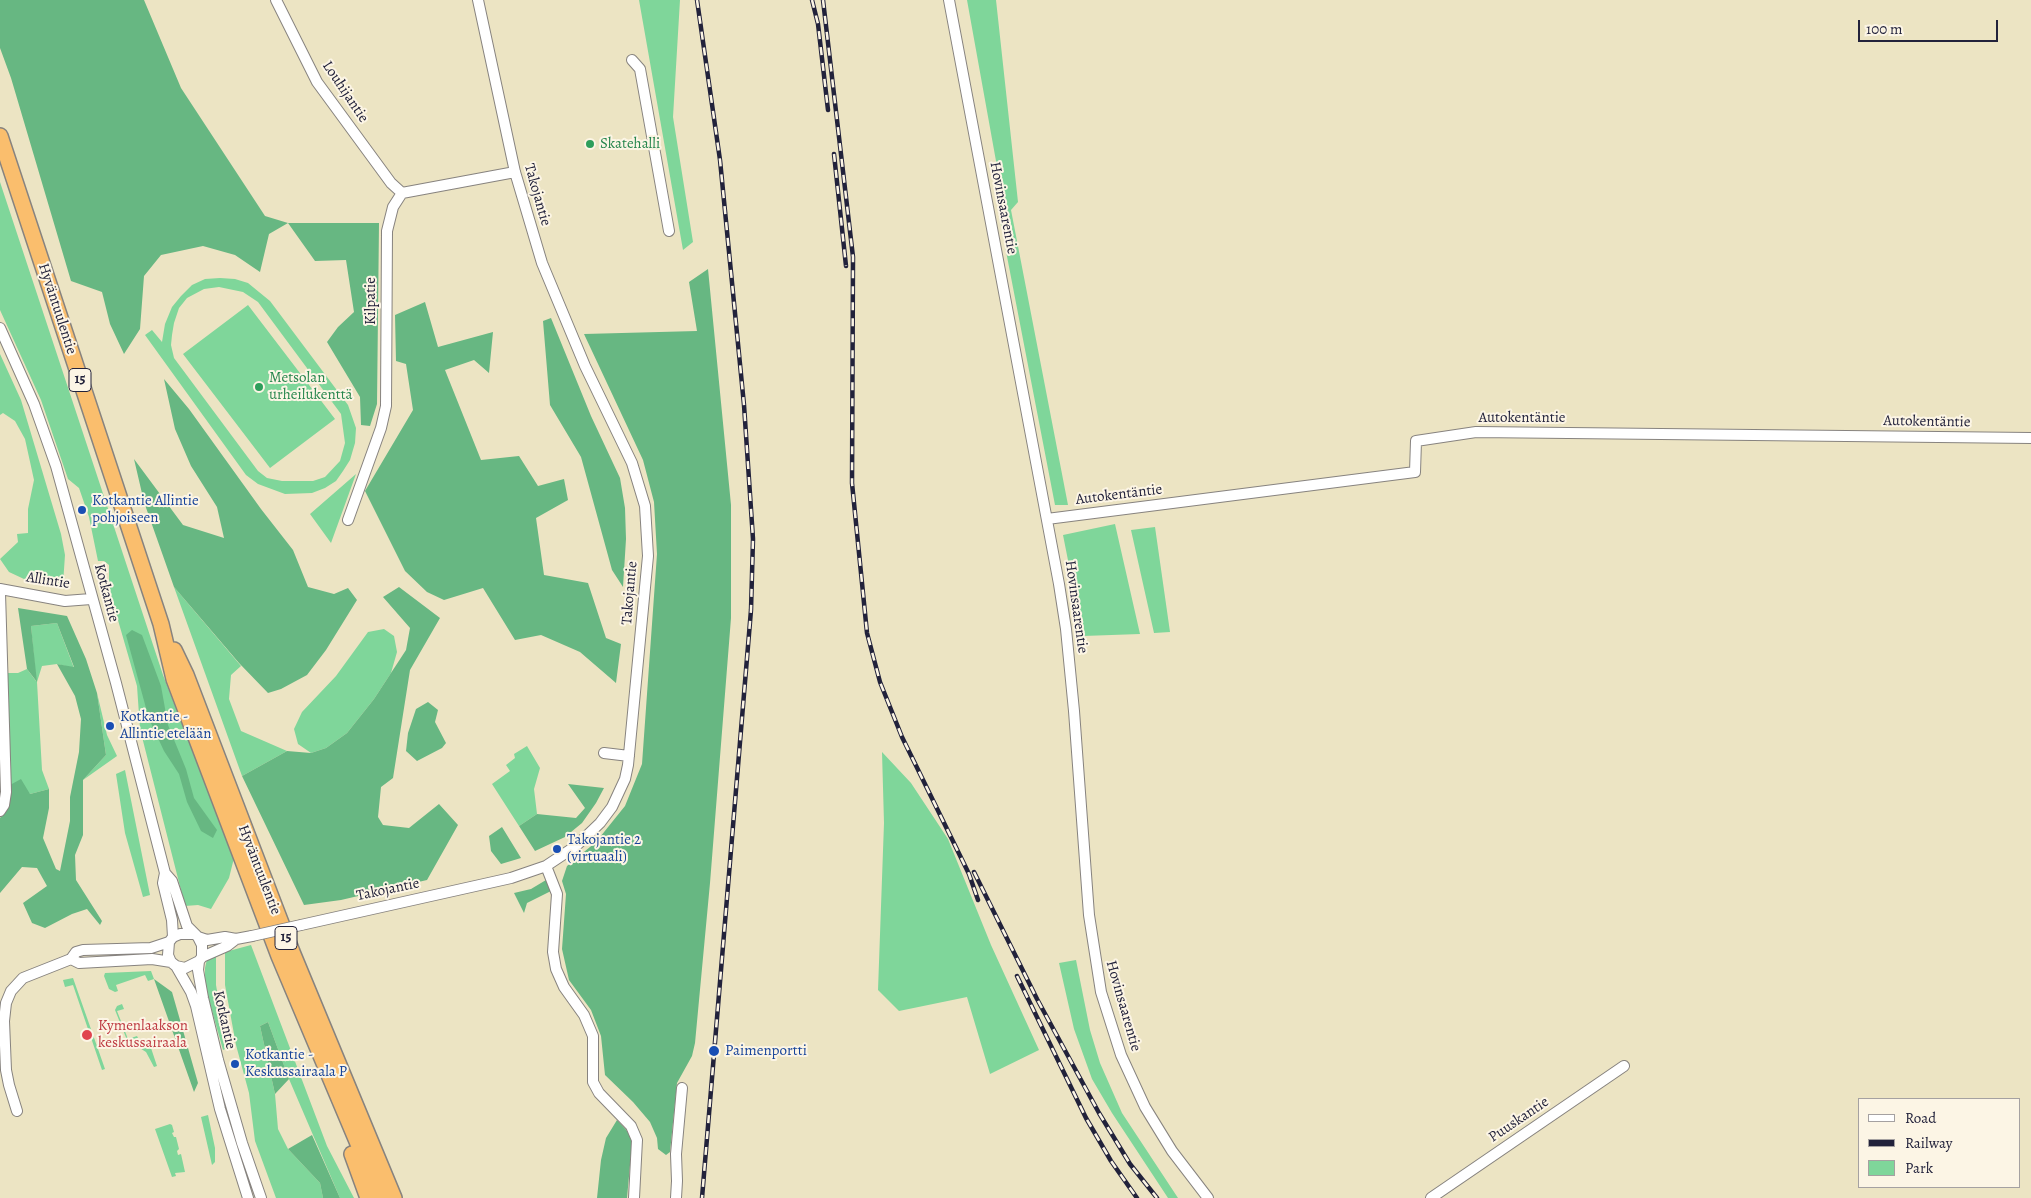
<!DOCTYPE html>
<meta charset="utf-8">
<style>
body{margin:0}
#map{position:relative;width:2031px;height:1198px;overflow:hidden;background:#ece4c3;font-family:Alegreya,serif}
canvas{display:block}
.legend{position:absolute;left:1858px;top:1098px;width:162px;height:90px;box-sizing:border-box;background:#fcf5e5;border:1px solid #a5a1a1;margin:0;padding:6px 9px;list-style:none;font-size:15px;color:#22223b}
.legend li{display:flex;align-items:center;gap:10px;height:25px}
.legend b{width:25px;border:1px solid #a5a1a1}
.scale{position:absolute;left:1858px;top:20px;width:140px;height:22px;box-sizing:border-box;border:2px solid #22223b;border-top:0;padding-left:6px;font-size:15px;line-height:18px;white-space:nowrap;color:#22223b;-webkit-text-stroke:4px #fcf5e5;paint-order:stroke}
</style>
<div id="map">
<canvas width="2031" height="1198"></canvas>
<ul class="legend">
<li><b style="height:6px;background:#fff"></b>Road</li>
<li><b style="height:6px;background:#22223b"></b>Railway</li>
<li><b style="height:14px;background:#7fd69a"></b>Park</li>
</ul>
<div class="scale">100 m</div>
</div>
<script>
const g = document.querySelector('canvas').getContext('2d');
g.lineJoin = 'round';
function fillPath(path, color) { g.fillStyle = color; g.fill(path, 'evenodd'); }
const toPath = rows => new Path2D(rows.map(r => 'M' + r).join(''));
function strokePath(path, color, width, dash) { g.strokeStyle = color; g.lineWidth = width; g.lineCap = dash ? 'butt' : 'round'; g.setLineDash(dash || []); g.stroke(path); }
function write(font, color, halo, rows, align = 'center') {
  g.font = font + ' Alegreya,serif'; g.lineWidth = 4; g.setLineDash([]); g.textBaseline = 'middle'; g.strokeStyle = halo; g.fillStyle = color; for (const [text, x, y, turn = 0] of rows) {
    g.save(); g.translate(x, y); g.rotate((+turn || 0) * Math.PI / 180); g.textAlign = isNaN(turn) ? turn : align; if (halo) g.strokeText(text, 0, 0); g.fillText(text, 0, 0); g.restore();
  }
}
const green = toPath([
 [639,0,680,0,673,117,693,242,683,250],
 [967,0,996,0,1018,202,1011,210,1068,505,1055,505,999,215,1005,211],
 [0,182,163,675,234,858,229,878,211,909,198,905,185,906,140,729,137,686,109,589,109,565,104,561,98,561,89,517,79,488,68,479,41,400,0,310],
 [220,278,235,279,248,283,270,301,348,405,356,428,355,443,350,460,343,471,336,481,325,488,312,493,285,494,258,484,246,475,145,335,152,330,162,342,165,324,172,307,181,296,192,285,205,279],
 [219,287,243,292,258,302,341,414,345,443,340,461,325,477,313,481,282,481,267,478,258,471,174,358,171,345,172,335,174,323,179,308,187,298,204,289],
 [248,305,335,419,270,468,183,354],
 [0,354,21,400,61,534,65,555,63,584,53,586,24,579,9,572,0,559,18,542,17,534,28,533,28,509,34,480,25,439,15,421,3,413,0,415],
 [356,474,331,543,310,514],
 [1115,524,1140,634,1083,636,1063,535],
 [1155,527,1170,632,1154,633,1131,530],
 [174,587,241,666,231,675,229,699,241,731,287,751,242,776],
 [57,623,74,668,57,664,42,666,37,682,42,770,49,789,30,794,10,785,6,673,18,673,27,669,36,681,31,626],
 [384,629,394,636,397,652,391,673,374,699,347,733,326,748,311,753,298,744,294,729,302,712,336,676,368,632],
 [97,693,107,735,117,756,83,780,106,755],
 [527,746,540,768,534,789,537,814,519,826,492,784,510,771,506,765,515,758,514,754],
 [882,752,911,783,948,839,991,945,1039,1050,990,1074,967,997,899,1011,878,990,884,823],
 [125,770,150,895,143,897,125,833,116,774],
 [251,945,327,1146,354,1198,340,1198,289,1079,268,1022,260,1026,275,1094,278,1129,288,1149,320,1183,323,1198,276,1198,255,1141,249,1093,236,1045,225,985,225,952],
 [216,955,216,985,227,1048,223,1050,205,986,205,968,207,959],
 [1076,960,1090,1030,1100,1063,1122,1113,1178,1198,1168,1198,1112,1113,1092,1079,1074,1029,1059,963],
 [151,971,154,979,148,981,145,975,116,985,118,991,115,992,109,989,104,976,105,973],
 [73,978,105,1069,102,1070,73,985,65,987,63,980],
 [122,1004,124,1009,117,1011,128,1039,137,1036,140,1042,148,1039,157,1066,154,1067,146,1052,127,1040,115,1010,117,1006],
 [208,1115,215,1148,215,1162,212,1165,201,1117],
 [170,1124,172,1125,174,1132,172,1133,174,1137,176,1137,179,1149,177,1151,178,1155,181,1154,185,1172,175,1173,176,1176,172,1177,155,1129]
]);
const forest = toPath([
 [0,0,144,0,181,88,265,216,288,223,379,223,377,404,370,426,361,425,360,397,327,342,338,327,354,312,346,260,315,261,288,223,269,234,260,272,235,255,203,246,161,255,144,276,140,329,124,354,110,324,102,292,71,281,11,78,0,48],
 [708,269,731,505,731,618,710,883,695,1043,692,1056,677,1083,670,1152,666,1155,658,1149,657,1138,650,1122,633,1102,605,1075,601,1036,591,1010,569,980,562,949,566,894,562,881,567,866,596,842,625,806,642,764,657,554,654,502,643,460,584,334,697,331,689,282],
 [425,302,438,347,493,332,489,373,474,360,445,370,481,460,519,456,538,486,564,479,568,500,536,518,544,575,588,583,606,638,621,644,616,683,580,652,541,635,515,640,483,588,444,600,427,592,405,571,365,491,413,410,406,364,396,361,395,315],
 [551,318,591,416,620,478,625,508,626,539,623,587,612,570,581,457,550,405,543,321],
 [164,379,189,409,261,509,293,550,308,587,334,594,348,588,357,600,326,650,307,675,281,689,268,693,239,663,174,587,144,502,134,459,183,525,224,538,217,507,191,466,175,429],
 [399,587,440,618,410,670,393,778,381,787,378,817,383,825,409,828,439,804,458,825,427,880,341,900,304,905,242,776,287,751,311,753,326,748,347,733,374,699,406,650,410,628,383,597],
 [18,608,67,616,86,659,97,693,106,755,83,780,83,835,75,855,76,880,102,921,100,925,87,909,72,914,45,928,32,923,23,903,47,886,37,868,22,867,0,893,0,818,9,806,10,785,21,779,30,794,49,789,49,808,43,838,56,869,60,871,70,821,70,797,79,752,81,719,75,696,57,664,74,667,57,623,31,626,37,682,27,669],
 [132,630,142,635,161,686,168,725,186,769,194,798,217,830,213,838,201,831,187,802,179,774,164,751,149,719,126,635],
 [428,702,438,710,435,722,446,743,442,748,417,761,406,751,408,733,416,709],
 [568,784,604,788,596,803,582,823,565,837,535,851,519,826,537,814,576,818,585,808],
 [502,827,521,858,501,864,491,851,489,836],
 [546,880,551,891,527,903,524,913,514,893,531,889],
 [154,979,172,992,198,1083,194,1092],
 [268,1022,289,1079,275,1094,260,1026],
 [617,1120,630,1134,632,1143,627,1198,597,1198,601,1160,606,1138],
 [312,1135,340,1198,323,1198,320,1183,288,1149]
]);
const minor = toPath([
 [276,0,317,82,391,183,402,193],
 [949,0,1059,584,1066,629,1074,711,1089,915,1101,992,1121,1055,1145,1107,1172,1151,1208,1198],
 [632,60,640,69,669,231],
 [0,328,34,404,56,466,116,683,165,873,163,883,172,920,173,937],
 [1047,519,1415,472,1416,441,1476,432,2031,438],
 [348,520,381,428,386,406,387,231,393,207,402,193,515,172],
 [0,589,65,601,91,599],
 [0,593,6,792,4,805,0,811],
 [604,753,629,756],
 [546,866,557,894,553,952,556,969,564,987,584,1015,593,1036,593,1082,599,1093,631,1126,637,1140,634,1198],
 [165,873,172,881,187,926,198,937,202,945,202,957,199,961,185,968,176,966,171,962,168,955,169,942,173,937,180,934,194,934],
 [301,925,511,878,546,866,576,846,600,823,612,807,625,779,628,765,648,556,645,506,632,463,585,366,542,263,515,172,478,0],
 [198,937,207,940,225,937,236,939,252,936],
 [202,957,227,946,236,939],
 [71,959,79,963,152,959,171,962],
 [199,961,198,970,203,998,218,1060,242,1143,261,1198],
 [176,966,191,992,196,1006,220,1109,248,1198],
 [17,1111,9,1085,6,1070,4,1021,6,1003,11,991,23,978,71,959,76,952,83,950,151,948,169,942],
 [676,1198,677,1181,676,1154,682,1088],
 [1431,1198,1624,1066]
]);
const highway = toPath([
 [0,136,161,624,174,679,279,956,381,1198],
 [174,650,186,675,292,952,394,1198],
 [352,1154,368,1198]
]);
const rail = toPath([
 [697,0,720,160,744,405,753,539,751,610,702,1198],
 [812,0,818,24,828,110],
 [823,0,853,257,852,483,867,633,880,682,902,737,969,874,978,900],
 [834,154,846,266],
 [974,872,1037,999,1099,1113,1130,1164,1157,1198],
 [1017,976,1086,1118,1111,1161,1137,1198]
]);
const minorBridge = toPath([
 [252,936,301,925]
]);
const markers = [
 [590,144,5,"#2e9e5b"],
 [259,387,5,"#2e9e5b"],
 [82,510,5,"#1a4fb4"],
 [110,726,5,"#1a4fb4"],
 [557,849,5,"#1a4fb4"],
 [87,1035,6,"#e0444e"],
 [714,1051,6,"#1a4fb4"],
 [235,1064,5,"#1a4fb4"]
];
const shields = [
 [80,380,22],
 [286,938,22]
];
const shieldNames = [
 ["15",80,380],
 ["15",286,938]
];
const streetNames = [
 ["Louhijantie",345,92,56],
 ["Takojantie",537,195,74],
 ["Hovinsaarentie",1003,208,79],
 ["Kilpatie",371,301,-90],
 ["Hyväntuulentie",57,309,72],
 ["Autokentäntie",1522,418],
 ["Autokentäntie",1927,422,1],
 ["Autokentäntie",1119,495,-7],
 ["Allintie",48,581,9],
 ["Kotkantie",106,593,75],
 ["Takojantie",630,593,-85],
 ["Hovinsaarentie",1076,607,82],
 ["Hyväntuulentie",259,870,69],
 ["Takojantie",388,890,-12],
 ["Hovinsaarentie",1123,1006,74],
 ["Kotkantie",224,1020,77],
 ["Puuskantie",1519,1120,-34]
];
const leisureNames = [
 ["Skatehalli",600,144],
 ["Metsolan",269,378],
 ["urheilukenttä",269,395]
];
const transitNames = [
 ["Kotkantie Allintie",92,501],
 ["pohjoiseen",92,518],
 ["Kotkantie -",120,717],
 ["Allintie etelään",120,734],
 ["Takojantie 2",567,840],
 ["(virtuaali)",567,857],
 ["Paimenportti",725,1051],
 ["Kotkantie -",245,1055],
 ["Keskussairaala P",245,1072]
];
const healthNames = [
 ["Kymenlaakson",98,1026],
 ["keskussairaala",98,1043]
];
fillPath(green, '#7fd69a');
fillPath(forest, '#67b782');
strokePath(minor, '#87837f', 12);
strokePath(highway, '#87837f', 18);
strokePath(minor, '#fff', 10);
strokePath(highway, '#fabe6d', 15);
strokePath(rail, '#22223b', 4.5);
strokePath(rail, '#fcf5e5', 2.5, [8]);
strokePath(minorBridge, '#87837f', 12, []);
strokePath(minorBridge, '#fff', 10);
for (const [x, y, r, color] of markers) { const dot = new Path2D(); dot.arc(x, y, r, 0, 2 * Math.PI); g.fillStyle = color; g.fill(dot); strokePath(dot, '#fcf5e5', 2); }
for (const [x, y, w] of shields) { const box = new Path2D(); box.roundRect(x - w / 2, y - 11.5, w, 23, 4); g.fillStyle = '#fcf5e5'; g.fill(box); strokePath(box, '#22223b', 1); }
write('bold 14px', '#22223b', null, shieldNames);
write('15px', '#22223b', '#fcf5e5', streetNames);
write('15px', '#27864d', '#fcf5e5', leisureNames, 'left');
write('15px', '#164399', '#fcf5e5', transitNames, 'left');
write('15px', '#be3a42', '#fcf5e5', healthNames, 'left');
</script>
